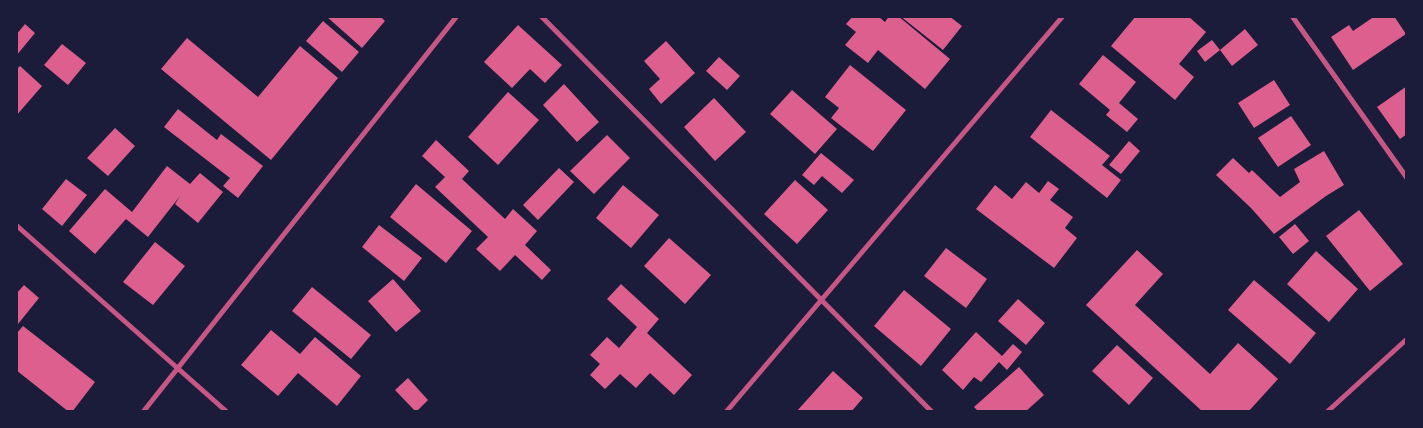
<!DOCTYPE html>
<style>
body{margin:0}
#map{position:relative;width:1423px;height:428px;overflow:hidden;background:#1b1b3a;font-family:Montserrat,sans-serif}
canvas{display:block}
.frame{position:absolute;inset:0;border:18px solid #1b1b3a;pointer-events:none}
</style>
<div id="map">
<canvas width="1423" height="428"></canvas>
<div class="frame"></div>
</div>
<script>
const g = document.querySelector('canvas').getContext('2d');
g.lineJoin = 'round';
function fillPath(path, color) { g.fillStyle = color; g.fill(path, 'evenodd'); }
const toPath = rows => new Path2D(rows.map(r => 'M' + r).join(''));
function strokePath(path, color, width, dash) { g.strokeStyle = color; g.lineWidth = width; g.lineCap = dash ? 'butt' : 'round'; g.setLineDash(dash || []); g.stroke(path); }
const building = toPath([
 [326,16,380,16,385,21,362,48],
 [853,16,878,16,885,22,889,16,898,16,950,59,925,89,878,50,868,63,845,45,856,32,846,24],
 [900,16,949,16,962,26,943,50],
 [1136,16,1188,16,1206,32,1179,64,1194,77,1175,100,1111,46],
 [1375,16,1394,16,1406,34,1353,70,1331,37,1349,25,1353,31],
 [323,21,359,52,342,72,306,41],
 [25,24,35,33,16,56,16,35],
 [518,25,562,65,545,83,530,69,512,88,484,62],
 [1245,29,1258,45,1232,66,1220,50],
 [187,38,258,97,300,46,338,78,271,160,161,69],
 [1212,40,1220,50,1205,62,1197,51],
 [666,41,695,73,661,104,649,89,660,79,644,61],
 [62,44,86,63,68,85,44,65],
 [1103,55,1136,82,1119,103,1138,119,1127,132,1106,115,1110,110,1079,84],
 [719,57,740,76,727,90,706,71],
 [850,65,906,110,873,151,831,118,839,108,825,97],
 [20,66,42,86,16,116,16,70],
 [1274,80,1290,105,1254,128,1238,103],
 [564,84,599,122,577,142,543,105],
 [1407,86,1407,134,1400,139,1377,107],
 [792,90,837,129,815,154,770,114],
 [508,92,539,120,498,165,468,137],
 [714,98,746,132,715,161,684,127],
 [178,109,217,140,221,134,263,166,238,198,223,186,230,178,164,127],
 [1051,110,1110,156,1102,165,1121,180,1107,198,1030,137],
 [1291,116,1311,145,1278,167,1258,138],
 [115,128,135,146,108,176,87,158],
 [607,135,630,158,594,194,570,171],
 [436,140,469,171,462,179,505,219,513,209,537,231,525,245,551,270,542,280,515,255,500,271,476,249,488,237,435,187,445,177,422,156],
 [1129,141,1140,151,1121,174,1109,165],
 [1324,151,1344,185,1326,196,1274,234,1251,208,1216,175,1233,158,1249,173,1252,170,1280,197,1300,182,1294,169],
 [821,153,854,180,842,193,822,176,814,185,802,175],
 [167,166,190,184,200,173,223,192,198,223,175,204,180,196,148,237,126,219,95,254,69,231,105,189,132,212],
 [559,168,574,182,538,220,523,205],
 [66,179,87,195,62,226,42,209],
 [795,180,828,210,797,244,764,214],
 [1048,181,1059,189,1050,200,1073,217,1065,228,1077,238,1054,268,976,209,995,185,1012,199,1026,182,1039,193],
 [416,184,472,231,446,263,390,217],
 [623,185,659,215,631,248,596,218],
 [1359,210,1403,264,1370,291,1326,236],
 [1295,224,1309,241,1293,254,1279,237],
 [379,225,422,258,404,281,362,247],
 [669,238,711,275,685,304,644,266],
 [155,242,185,266,153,305,123,282],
 [946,248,987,279,966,308,924,276],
 [1137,250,1163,274,1135,305,1210,374,1238,343,1278,379,1248,412,1203,412,1086,305],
 [1316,251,1358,289,1329,322,1287,284],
 [393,279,421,311,396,332,368,301],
 [1254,280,1316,333,1290,364,1228,310],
 [621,284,659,319,647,333,692,375,674,395,650,373,636,388,620,374,605,389,590,375,600,364,590,355,607,337,619,348,637,327,607,299],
 [24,285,39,298,18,324,16,323,16,294],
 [312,287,371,335,351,359,292,311],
 [904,290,951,329,921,366,874,326],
 [1018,299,1045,323,1026,345,998,321],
 [23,326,95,382,72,412,69,412,16,370,16,334],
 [271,330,300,354,315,337,361,376,337,406,298,373,278,396,241,365],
 [976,332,1002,356,1013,344,1022,352,1007,370,999,362,981,382,974,377,963,390,942,370],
 [1117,345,1153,378,1129,405,1092,371],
 [1019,367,1044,395,1025,412,979,412,974,407],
 [833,371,863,398,851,412,796,412],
 [408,378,428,400,416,412,395,390]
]);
const minor = toPath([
 [541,16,932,412],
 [1292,16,1407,178],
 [16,225,227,412],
 [143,412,457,16],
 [726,412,1063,16],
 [1327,412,1407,339]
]);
fillPath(building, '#dd5f8e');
strokePath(minor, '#c65784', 5);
</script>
